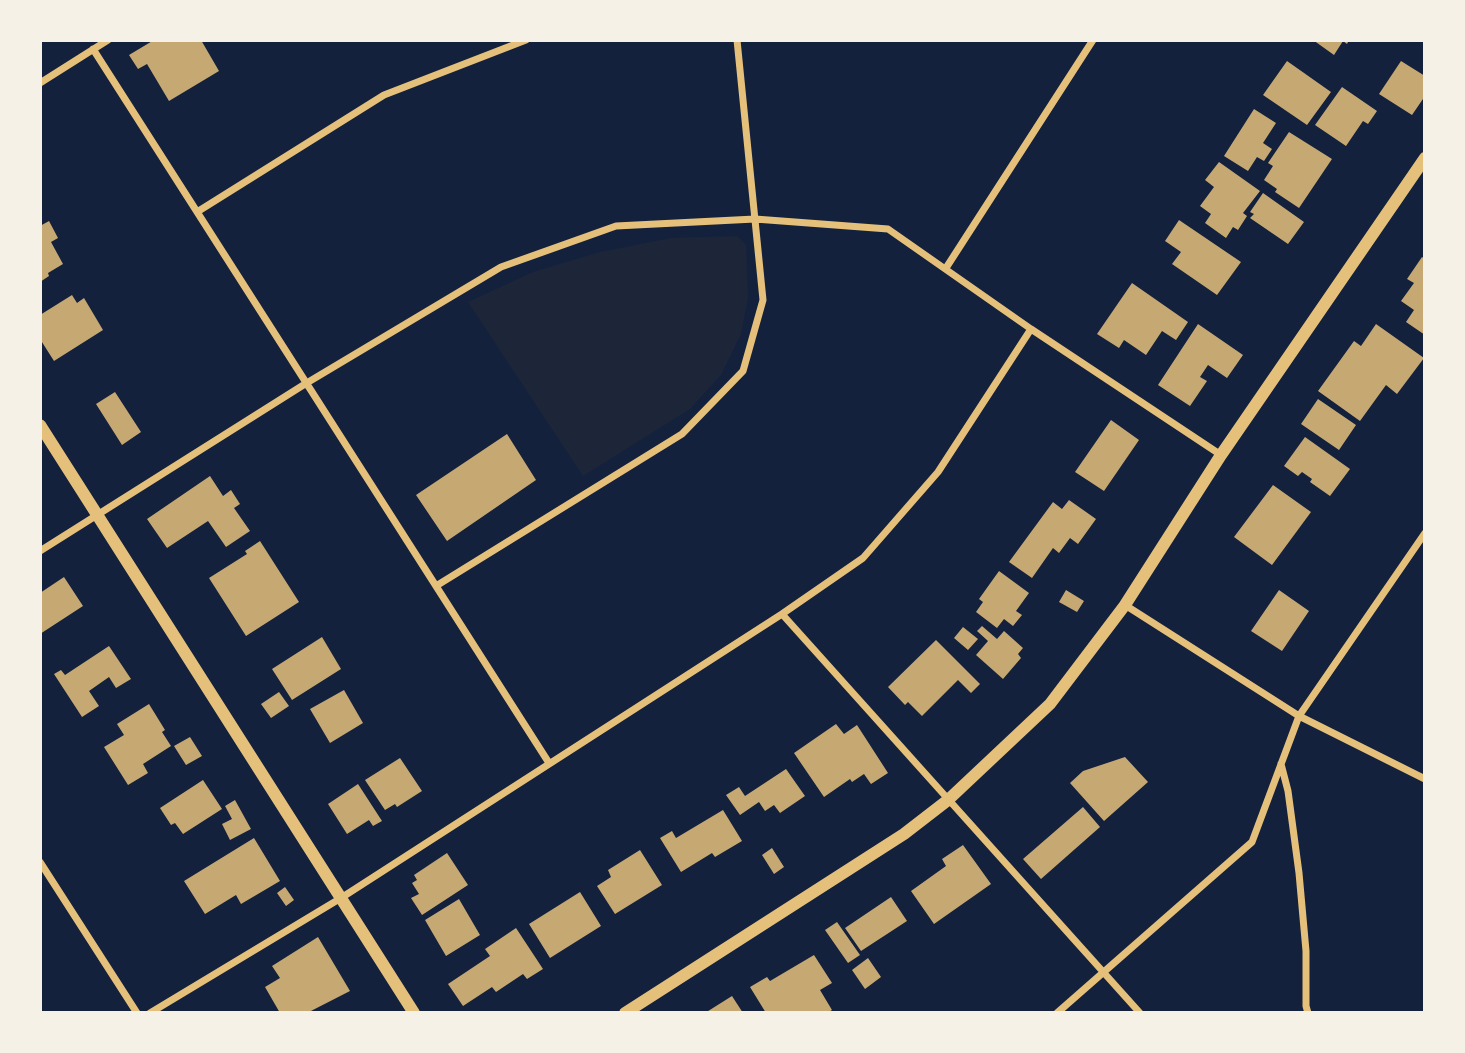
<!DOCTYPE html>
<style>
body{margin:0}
#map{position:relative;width:1465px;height:1053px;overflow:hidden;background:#14213d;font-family:"Public Sans",sans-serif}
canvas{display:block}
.frame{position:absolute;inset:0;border:42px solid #f6f1e7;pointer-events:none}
</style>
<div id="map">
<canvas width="1465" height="1053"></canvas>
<div class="frame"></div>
</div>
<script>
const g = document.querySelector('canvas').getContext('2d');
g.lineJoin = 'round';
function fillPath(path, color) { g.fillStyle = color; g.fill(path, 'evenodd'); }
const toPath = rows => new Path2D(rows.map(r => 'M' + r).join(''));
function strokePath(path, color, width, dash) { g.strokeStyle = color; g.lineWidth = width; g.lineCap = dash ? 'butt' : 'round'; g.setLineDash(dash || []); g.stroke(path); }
const green = toPath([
 [737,236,746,245,748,298,741,334,721,375,690,409,583,476,468,302,533,272,600,252,671,238]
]);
const building = toPath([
 [154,40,201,40,219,71,169,101,147,64,138,69,129,55],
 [1313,40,1349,40,1347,44,1343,41,1334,55],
 [1287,61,1331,92,1307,125,1263,95],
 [1401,61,1425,76,1425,96,1412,115,1379,94],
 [1342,87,1377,111,1368,124,1363,121,1346,146,1315,125],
 [1254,109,1276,123,1263,143,1272,149,1264,161,1257,157,1248,171,1224,156],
 [1289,132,1332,159,1299,208,1275,192,1277,189,1264,180,1273,166,1268,163],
 [1219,162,1260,191,1243,213,1247,216,1238,230,1233,227,1226,238,1205,223,1211,214,1200,206,1214,187,1205,180],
 [1263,193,1304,222,1288,244,1250,218,1254,214,1250,212],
 [1179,220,1241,262,1217,295,1172,264,1181,252,1165,241],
 [49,221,58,238,51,242,63,264,48,273,49,276,40,282,40,226],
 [1422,257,1425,259,1425,335,1406,322,1414,310,1401,301,1414,283,1407,279],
 [1132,283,1188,322,1176,340,1162,331,1146,355,1124,340,1119,348,1097,334],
 [72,295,77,303,84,298,103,330,54,361,40,339,40,315],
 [1198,324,1243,355,1227,378,1208,365,1200,377,1207,381,1190,406,1158,385],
 [1376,324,1424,358,1397,394,1386,385,1360,421,1318,391,1354,341,1361,346],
 [115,392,141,432,122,445,96,404],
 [1318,399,1356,425,1339,450,1301,424],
 [1111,420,1139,440,1104,491,1075,472],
 [507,434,536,480,447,541,416,495],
 [1305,437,1350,469,1330,496,1310,482,1312,479,1302,472,1298,476,1284,466],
 [210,476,223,496,231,490,240,504,234,508,250,531,226,547,208,521,167,548,147,519],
 [1273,485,1311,512,1272,565,1234,537],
 [1069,500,1096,519,1078,544,1070,538,1059,553,1053,548,1032,578,1009,562,1053,502,1062,509],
 [260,541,299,602,246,636,209,578,247,554,245,551],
 [999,571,1029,593,1016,611,1022,615,1013,626,1004,619,997,628,976,612,983,602,979,599],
 [64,577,83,606,40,634,40,593],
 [1066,590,1084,601,1077,612,1059,602],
 [1279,590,1309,611,1282,651,1251,631],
 [982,626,997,639,1004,631,1023,648,1018,654,1021,658,1003,679,976,655,988,641,977,631],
 [963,627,978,639,968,650,954,638],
 [322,637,341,669,292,700,272,669],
 [936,640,980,684,971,693,958,680,922,716,908,702,905,705,888,687],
 [109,646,131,679,116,688,109,677,89,691,99,706,82,717,54,674,61,670,65,675],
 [344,690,363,723,330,743,310,709],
 [279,692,289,706,271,718,261,704],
 [149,704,165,730,162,732,171,746,143,764,148,773,128,785,104,747,124,735,117,724],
 [836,724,844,734,857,725,888,773,871,784,864,774,852,782,850,779,824,797,794,753],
 [190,737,202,756,186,765,174,746],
 [1125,757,1148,782,1104,821,1070,783,1083,771],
 [400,758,422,791,397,807,395,804,385,810,365,780],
 [786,769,805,796,780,813,774,805,765,811,759,802,740,815,726,795,739,787,745,796],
 [203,780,222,809,183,834,175,823,171,825,160,808],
 [358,784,382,821,373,826,369,820,347,834,328,804],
 [235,800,251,829,230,840,222,824,232,819,225,806],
 [1083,807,1100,827,1041,879,1023,859],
 [723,810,742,841,715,857,712,853,681,872,660,838,672,831,676,838],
 [254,838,280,881,241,904,236,895,205,914,184,881],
 [963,845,991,884,934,924,911,891,946,866,942,859],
 [772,848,784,867,774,874,762,855],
 [640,850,662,885,615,914,597,886,611,877,608,870],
 [447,853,468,885,422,915,411,898,419,894,412,883,417,880,414,875],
 [285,887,294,900,286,906,277,893],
 [580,892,601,926,550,958,529,924],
 [891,897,907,921,861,951,845,928],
 [459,899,480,935,446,956,425,920],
 [837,922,860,955,848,963,825,930],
 [516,928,543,969,527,979,523,974,496,992,492,987,463,1006,448,984,490,956,485,949],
 [318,937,350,991,307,1013,280,1013,265,987,280,978,272,966],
 [814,955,832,983,820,990,832,1010,827,1013,766,1013,750,987,767,977,770,981],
 [868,958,881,977,865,989,852,970],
 [732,996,743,1013,705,1013]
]);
const minor = toPath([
 [93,49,549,763],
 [40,83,108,40],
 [197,212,384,95,526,40],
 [946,268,1093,40],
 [40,551,305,384,501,267,616,226,755,219,888,229,1031,329,1221,455],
 [436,586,682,434,743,371,763,300,737,40],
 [1125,605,1299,716,1425,779],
 [782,614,1140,1013],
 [1281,764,1288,791,1299,873,1306,951,1306,1006,1308,1013],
 [40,862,137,1013],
 [150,1013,341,898,782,614,863,558,938,472,1031,329],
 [1057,1013,1252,842,1299,716,1425,533]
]);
const tertiary = toPath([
 [40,425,414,1013],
 [625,1013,904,834,948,800,1050,704,1125,605,1221,455,1425,158]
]);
fillPath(green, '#1d2539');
fillPath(building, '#c6a872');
strokePath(minor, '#e5c07b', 7);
strokePath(tertiary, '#e5c07b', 12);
</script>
